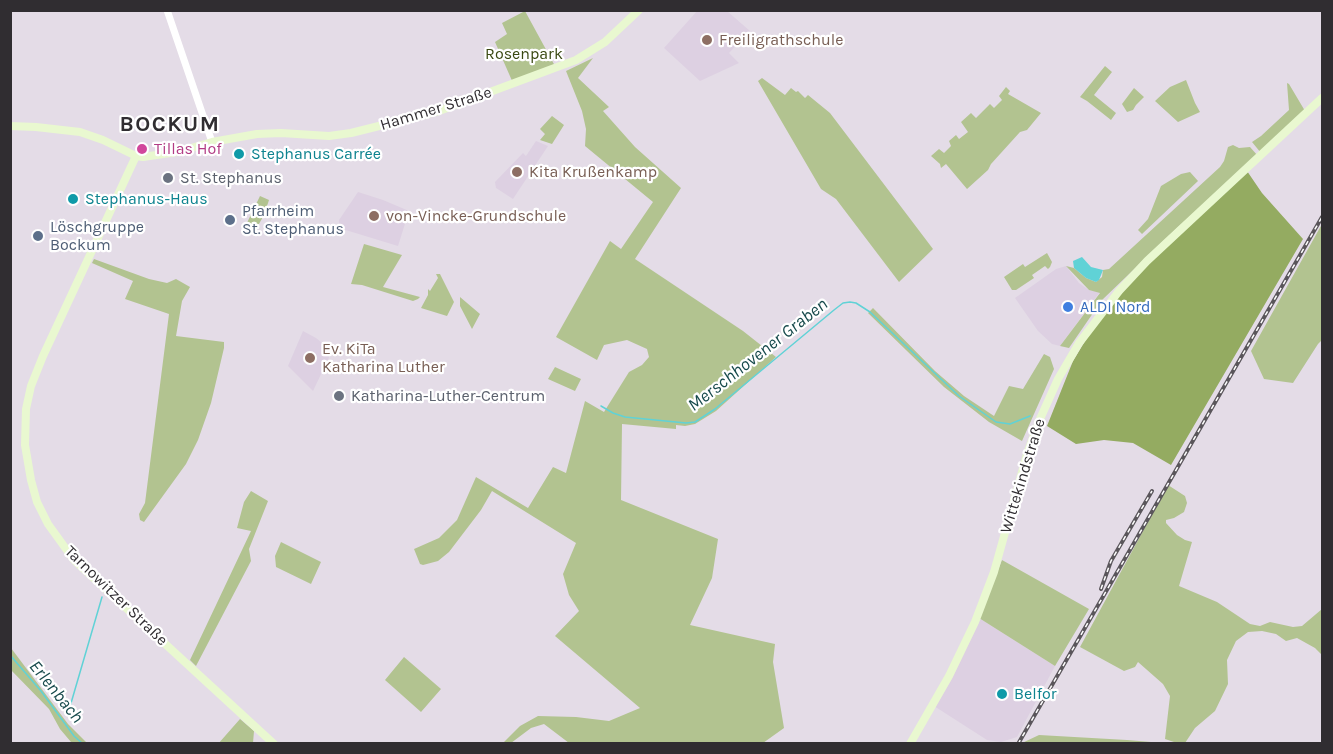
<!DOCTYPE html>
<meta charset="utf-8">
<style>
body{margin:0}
#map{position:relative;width:1333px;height:754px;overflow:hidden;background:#e4dce7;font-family:Karla,sans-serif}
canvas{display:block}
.frame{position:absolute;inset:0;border:12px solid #302d31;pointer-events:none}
</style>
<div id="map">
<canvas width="1333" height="754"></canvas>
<div class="frame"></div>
</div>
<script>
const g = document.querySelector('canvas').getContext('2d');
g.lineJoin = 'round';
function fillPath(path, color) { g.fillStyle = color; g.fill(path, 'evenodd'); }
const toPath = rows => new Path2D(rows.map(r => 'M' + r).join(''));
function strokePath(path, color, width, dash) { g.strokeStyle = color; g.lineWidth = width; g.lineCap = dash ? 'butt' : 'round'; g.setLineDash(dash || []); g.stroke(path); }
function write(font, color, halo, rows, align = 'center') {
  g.font = font + ' Karla,sans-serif'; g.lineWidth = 4.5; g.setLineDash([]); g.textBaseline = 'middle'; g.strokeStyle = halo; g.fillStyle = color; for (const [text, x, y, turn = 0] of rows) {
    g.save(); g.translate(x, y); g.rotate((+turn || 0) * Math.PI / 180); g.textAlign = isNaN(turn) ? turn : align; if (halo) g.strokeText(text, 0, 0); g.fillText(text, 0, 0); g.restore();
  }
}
const built = toPath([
 [698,10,727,11,750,31,729,53,739,63,700,81,664,48],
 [536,141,548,146,513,199,496,188,495,182,523,153,526,156],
 [358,192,383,200,409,211,398,246,339,228,339,220],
 [1066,266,1079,283,1089,290,1100,292,1060,346,1052,344,1038,331,1015,298,1056,269],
 [303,331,316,338,332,351,313,391,288,366],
 [979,618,1055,666,1017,737,1001,742,987,740,934,706]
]);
const green = toPath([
 [525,11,555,66,513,83,495,42,507,34,502,23],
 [593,58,578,78,609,107,603,111,635,147,681,188,635,259,743,331,776,357,716,411,695,424,685,426,676,425,676,429,622,424,621,500,718,539,712,578,690,625,775,644,773,662,784,728,763,743,569,743,544,724,531,728,511,743,503,743,520,726,538,716,576,717,609,721,640,708,555,636,579,611,569,595,563,574,576,543,492,491,481,510,449,552,438,561,423,565,420,564,414,549,439,538,457,520,476,477,528,508,553,467,566,473,585,401,604,412,629,372,642,365,649,357,647,349,627,340,604,345,597,360,556,337,610,241,621,249,653,202,585,146,586,129,582,111,566,71],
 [1105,66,1112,72,1094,95,1116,113,1111,120,1087,101,1080,97],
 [762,78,785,95,791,88,796,92,798,91,805,98,808,95,830,113,933,249,899,282,836,199,821,189,758,81],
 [1186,80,1195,103,1200,112,1178,122,1155,101,1170,87],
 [1287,83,1289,84,1305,111,1261,153,1252,142,1261,136,1289,110],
 [1006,87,1010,91,1008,94,1041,113,1027,130,1020,132,991,164,988,170,967,189,946,164,941,168,940,164,931,156,939,149,944,153,951,146,949,141,956,135,959,139,968,132,961,122,971,113,976,118,990,104,994,108,1002,100,999,96],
 [1134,88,1144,97,1136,105,1133,110,1127,112,1122,104],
 [552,116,564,125,552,144,540,140,545,134,540,129],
 [1233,145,1239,148,1250,147,1258,156,1176,229,1102,300,1069,348,1060,346,1100,293,1089,290,1066,266,1074,268,1086,278,1096,282,1102,277,1103,270,1109,269,1220,167,1224,161,1228,147],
 [1190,172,1198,181,1142,234,1138,230,1148,219,1161,186,1181,174],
 [260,196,269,200,264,215,255,231,248,236,243,231],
 [1322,224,1322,340,1318,344,1293,383,1264,379,1251,351],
 [364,244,402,255,383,287,420,297,418,299,413,301,362,285,351,284],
 [1047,253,1052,262,1050,267,1048,269,1045,266,1032,275,1034,278,1016,290,1012,290,1004,277,1023,264,1025,267],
 [94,259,149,279,167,283,176,279,190,287,182,301,176,336,224,342,224,348,211,403,198,440,186,464,144,522,140,520,139,514,145,503,169,314,125,299,133,281,92,263],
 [436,274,440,274,454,302,447,316,421,308,428,295,428,289,430,291,438,278],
 [460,297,480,314,472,329,460,306],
 [873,308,935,371,964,396,994,416,1009,386,1023,389,1044,354,1050,357,1054,369,1022,441,989,422,944,387,868,313],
 [555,367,581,379,575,391,548,379],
 [1168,485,1185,496,1187,503,1184,512,1174,518,1166,520,1166,523,1177,535,1185,540,1192,542,1179,586,1217,602,1250,624,1260,626,1270,622,1293,627,1302,626,1322,609,1322,655,1315,648,1297,638,1286,641,1276,634,1262,631,1248,632,1236,641,1227,660,1228,684,1215,711,1195,728,1185,743,1177,743,1165,739,1170,696,1163,684,1138,662,1135,667,1124,671,1080,647],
 [251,491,268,501,249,549,251,561,196,666,190,660,251,531,237,528,244,502],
 [281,542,321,562,311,584,276,567,275,556],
 [1002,560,1089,609,1055,666,979,618],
 [11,648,68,724,87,743,73,743,71,742,60,729,49,709,11,670],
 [404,657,441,689,421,712,385,680],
 [240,719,254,731,253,743,218,744],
 [1039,735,1127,740,1163,743,1020,744]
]);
const forest = toPath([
 [1247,171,1262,193,1303,239,1171,465,1133,443,1104,440,1076,444,1047,426,1073,361,1093,328,1127,286,1148,264]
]);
const water = toPath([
 [1082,257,1091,267,1103,270,1099,280,1096,282,1086,278,1074,268,1073,261]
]);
const stream = toPath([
 [601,406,613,413,625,417,686,423,695,422,715,409,834,310,843,303,850,302,856,303,870,312,959,396,996,422,1010,424,1030,416],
 [10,655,41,691,74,736,83,744],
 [69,710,102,597]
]);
const tertiary = toPath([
 [167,10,212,142]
]);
const secondary = toPath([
 [10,126,36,127,80,132,103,140,136,156,143,157,177,152,212,142,257,134,281,133,329,136,351,133,439,111,576,60,605,42,639,10],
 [136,156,43,356,31,386,26,409,25,445,31,480,37,502,48,524,74,560,274,744],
 [910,744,949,676,975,622,994,572,1027,454,1040,419,1058,379,1079,343,1119,291,1147,261,1322,98]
]);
const rail = toPath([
 [1101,589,1111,561,1152,491],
 [1018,744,1322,217]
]);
const markers = [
 [707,40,6,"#8d6e63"],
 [142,149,6,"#d1479c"],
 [239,154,6,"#0f9aa8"],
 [517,172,6,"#8d6e63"],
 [168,178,6,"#6b7280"],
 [73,199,6,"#0f9aa8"],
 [374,216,6,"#8d6e63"],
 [230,220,6,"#5c6f8a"],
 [38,236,6,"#5c6f8a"],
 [1068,307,6,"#3f7fe0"],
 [310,358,6,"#8d6e63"],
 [339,396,6,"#6b7280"],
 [1002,694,6,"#0f9aa8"]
];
const educationNames = [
 ["Freiligrathschule",719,40],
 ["Kita Krußenkamp",529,172],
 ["von-Vincke-Grundschule",386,216],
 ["Ev. KiTa",322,349],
 ["Katharina Luther",322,367]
];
const parkNames = [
 ["Rosenpark",524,54]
];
const streetNames = [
 ["Hammer Straße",436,109,-17],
 ["Wittekindstraße",1023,476,-73],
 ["Tarnowitzer Straße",116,596,44]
];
const hotelNames = [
 ["Tillas Hof",154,149]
];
const cultureNames = [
 ["Stephanus Carrée",251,154],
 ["Stephanus-Haus",85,199],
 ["Belfor",1014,694]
];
const worshipNames = [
 ["St. Stephanus",180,178],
 ["Katharina-Luther-Centrum",351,396]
];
const serviceNames = [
 ["Pfarrheim",242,211],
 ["St. Stephanus",242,229],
 ["Löschgruppe",50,227],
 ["Bockum",50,245]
];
const shopNames = [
 ["ALDI Nord",1080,307]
];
const waterNames = [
 ["Merschhovener Graben",758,355,-38],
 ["Erlenbach",56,692,51]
];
const districtNames = [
 ["BOCKUM",170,125]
];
fillPath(built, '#ddd0e2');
fillPath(green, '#b2c390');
fillPath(forest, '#94ab61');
fillPath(water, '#60d2d6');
strokePath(stream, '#60d2d6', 1.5);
strokePath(tertiary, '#fff', 7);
strokePath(secondary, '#e9f8d0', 8);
strokePath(rail, '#5a565b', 4);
strokePath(rail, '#fff', 1.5, [4.5]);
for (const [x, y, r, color] of markers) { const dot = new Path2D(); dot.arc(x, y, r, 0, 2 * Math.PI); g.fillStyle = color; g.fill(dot); strokePath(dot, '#fff', 2); }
write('16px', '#785e54', '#fff', educationNames, 'left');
write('16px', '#394811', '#fff', parkNames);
write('16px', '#302d31', '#fff', streetNames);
write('16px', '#b23c85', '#fff', hotelNames, 'left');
write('16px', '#0d838f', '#fff', cultureNames, 'left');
write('16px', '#5b616d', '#fff', worshipNames, 'left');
write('16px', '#4e5e75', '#fff', serviceNames, 'left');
write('16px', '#366cbe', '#fff', shopNames, 'left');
write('italic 18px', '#174a4c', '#fff', waterNames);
g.letterSpacing = '1.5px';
write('bold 22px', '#302d31', '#fff', districtNames);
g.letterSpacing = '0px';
</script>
